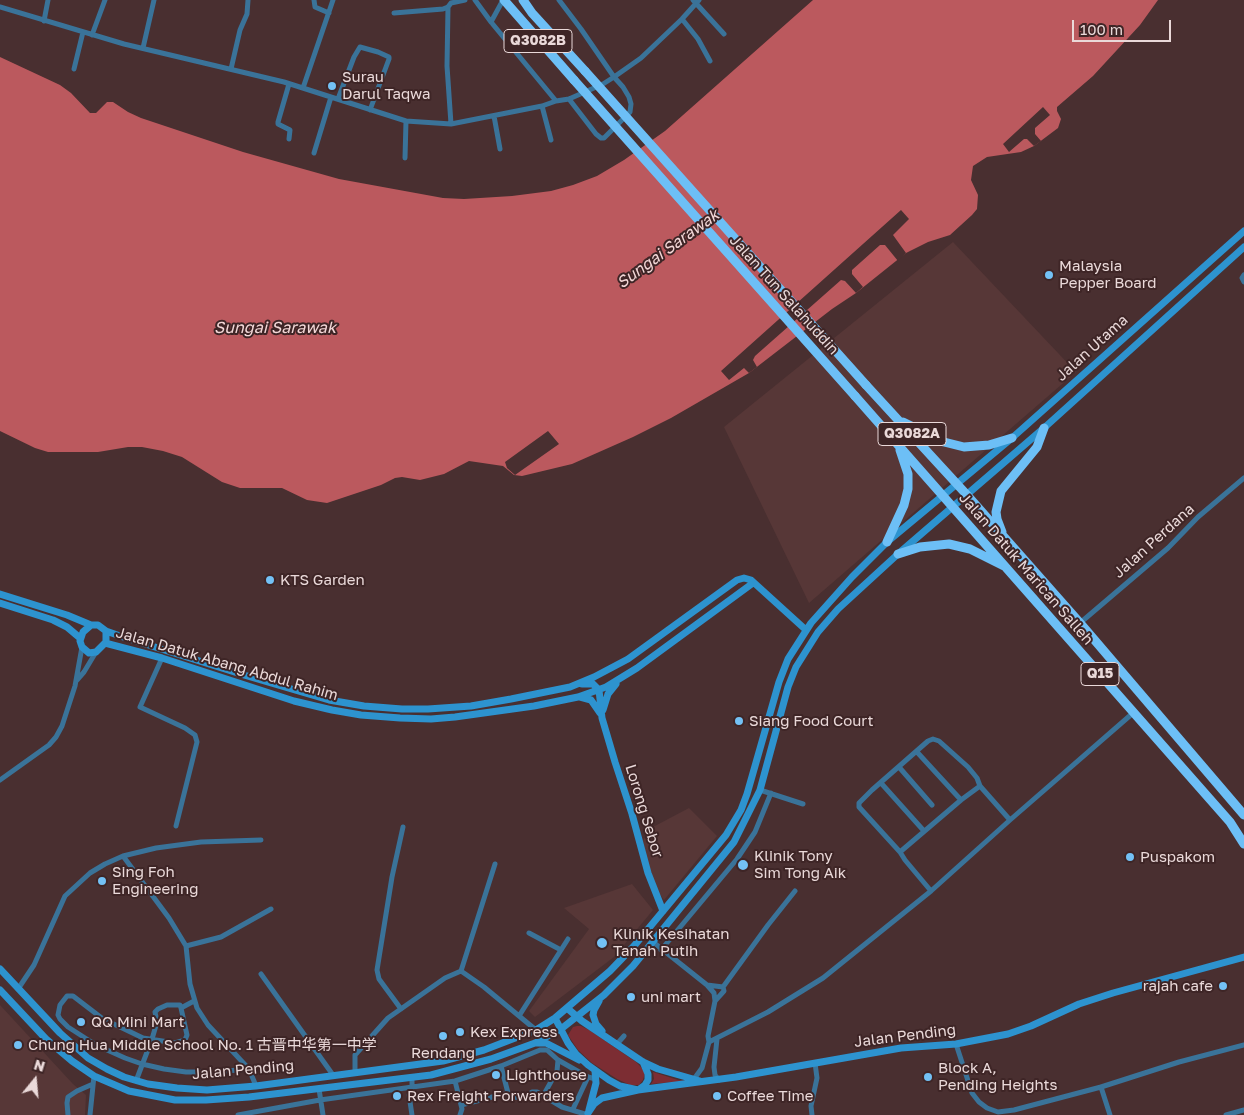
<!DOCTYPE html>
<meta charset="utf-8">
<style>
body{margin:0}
#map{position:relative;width:1244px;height:1115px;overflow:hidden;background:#492f30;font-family:"Golos Text",sans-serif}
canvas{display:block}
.north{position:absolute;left:10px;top:1055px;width:50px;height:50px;-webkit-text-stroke:4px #3e2526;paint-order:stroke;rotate:17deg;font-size:14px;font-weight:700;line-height:20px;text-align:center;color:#ead9d9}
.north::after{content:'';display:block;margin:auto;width:18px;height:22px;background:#ead9d9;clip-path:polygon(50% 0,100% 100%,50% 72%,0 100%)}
.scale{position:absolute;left:1072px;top:20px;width:99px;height:22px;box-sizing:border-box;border:2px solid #ead9d9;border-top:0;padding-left:6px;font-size:15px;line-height:18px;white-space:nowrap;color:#ead9d9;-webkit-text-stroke:4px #3e2526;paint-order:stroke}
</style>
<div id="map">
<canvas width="1244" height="1115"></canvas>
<div class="north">N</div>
<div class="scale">100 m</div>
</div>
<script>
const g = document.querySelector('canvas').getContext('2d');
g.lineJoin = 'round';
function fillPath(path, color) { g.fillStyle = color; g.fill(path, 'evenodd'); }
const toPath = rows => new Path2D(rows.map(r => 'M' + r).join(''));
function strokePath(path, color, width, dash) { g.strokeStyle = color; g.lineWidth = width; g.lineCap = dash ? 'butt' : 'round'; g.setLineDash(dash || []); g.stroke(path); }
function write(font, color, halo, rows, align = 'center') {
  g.font = font + ' "Golos Text","Noto Sans SC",sans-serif'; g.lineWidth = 4; g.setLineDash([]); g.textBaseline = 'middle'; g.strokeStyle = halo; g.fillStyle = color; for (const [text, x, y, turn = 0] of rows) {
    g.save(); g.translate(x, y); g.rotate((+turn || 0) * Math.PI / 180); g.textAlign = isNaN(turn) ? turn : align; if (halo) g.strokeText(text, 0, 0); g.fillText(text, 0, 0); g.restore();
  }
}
const built = toPath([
 [953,242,1076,372,809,603,724,427],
 [689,808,717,836,664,900,652,883,643,841,648,831,653,827],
 [632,884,653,910,614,957,535,1017,529,1011,589,929,564,908],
 [0,1005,73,1084,86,1095,85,1115,0,1115]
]);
const green = toPath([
 [577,1026,581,1026,589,1030,636,1062,642,1068,645,1073,643,1080,639,1085,630,1085,617,1079,592,1063,578,1050,568,1035,573,1027],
 [653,1072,678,1080,686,1081,651,1084,654,1079]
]);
const water = toPath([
 [813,0,1158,0,1140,25,1093,76,1057,107,1057,111,1061,119,1058,128,1034,146,1021,152,987,157,973,166,971,180,978,195,977,209,972,215,950,235,928,242,906,253,856,293,832,309,749,373,671,418,633,437,572,464,522,476,514,475,503,466,469,461,444,474,420,480,402,477,395,478,381,485,327,503,307,500,282,488,240,488,222,482,182,457,163,451,142,447,128,447,98,452,48,452,35,448,0,431,0,57,60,85,71,93,90,113,96,113,107,102,113,102,128,112,141,118,243,152,339,179,443,198,464,199,512,196,551,191,573,185,597,176,624,160,665,131]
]);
const pier = toPath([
 [1043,107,1050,115,1035,128,1035,134,1041,141,1034,146,1027,139,1024,139,1009,152,1003,144],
 [901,210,909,219,893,235,906,253,898,261,885,245,880,245,852,270,852,274,863,287,856,293,845,281,841,280,755,356,753,360,757,367,749,373,744,368,729,380,721,371],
 [548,431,559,444,515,475,507,468,505,462]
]);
const street = toPath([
 [314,0,315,7,329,13],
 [475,0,491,22],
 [559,0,581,29,614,77,641,58,682,19,699,0],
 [693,0,724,34],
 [0,7,124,44,284,82,406,121,451,124,542,106,556,101,491,22,503,0],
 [448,7,447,66,451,124],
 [394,13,443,9,448,7,451,3,465,0],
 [682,19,698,39,710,61],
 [44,21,48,0],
 [92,35,105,0],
 [143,48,154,0],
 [74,69,83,32],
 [231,69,240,30,247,14,248,0],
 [303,88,333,0],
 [338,99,354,57,360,47,378,52,389,57,389,59,370,110],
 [556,101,569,99,603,84,614,77,623,87,629,97,631,104,630,112,604,138,601,138,596,134,569,99],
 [542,106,551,140],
 [494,116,500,149],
 [289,139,290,130,278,124,278,122,289,84],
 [314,153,331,97],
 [405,158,406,121],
 [1244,275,1242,278,1244,282],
 [1080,623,1168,548,1198,517,1244,478],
 [162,658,140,707,185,728,195,735,197,742,176,826],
 [77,680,84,672,96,652],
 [917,752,961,800],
 [899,767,932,805],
 [0,780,49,745,56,737,62,726,75,686,82,647],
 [881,783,924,831],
 [760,790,803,804],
 [900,852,961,800,980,786,1010,820],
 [931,891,905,860,900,852,859,807,859,803,872,790,928,741,933,739,939,741,968,767,977,778,980,786],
 [529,933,561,950],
 [653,942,707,985,714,993,715,1001],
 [186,946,221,937,271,909],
 [661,950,737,859,755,832,771,793],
 [461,971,484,987,536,1030],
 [261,974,333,1075],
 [707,985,723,987],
 [18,989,34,965,65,896,90,873,105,864,123,856],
 [194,1001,181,1008,187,1035,185,1040,175,1043,143,1038,118,1026,103,1019,73,996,67,996,60,1005,58,1015,60,1019,68,1027,96,1045,125,1058,142,1064,164,1069,186,1072,216,1072,249,1069],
 [401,1009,379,979,377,970,392,877,403,827],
 [519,1016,568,939],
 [717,1039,714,1067,715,1075,719,1080],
 [709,1042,708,1036,715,1001,724,991,723,987,768,925,795,891],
 [617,1044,624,1036],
 [956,1044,972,1093,979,1102,987,1108,998,1112,1014,1110,1101,1087,1179,1062,1244,1045],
 [501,1066,508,1093,512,1097,525,1098,532,1092,537,1092,562,1107,588,1115],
 [355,1072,355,1055,388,1018,445,978,461,971,495,864],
 [412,1077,412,1088,409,1095,412,1115],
 [694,1079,702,1068,709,1042,768,1012,823,978,931,891,1010,820,1133,713],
 [136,1081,152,1039,157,1022,155,1012,158,1009,167,1005,180,1005,181,1008],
 [455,1081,462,1109,460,1115],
 [256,1086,249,1069,208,1025,197,1008,190,984,186,946,169,918,123,856,156,848,201,842,261,840],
 [1101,1087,1110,1115],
 [319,1089,323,1115],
 [543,1096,557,1071,558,1060],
 [461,1105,508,1093],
 [573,1109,588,1077],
 [68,1115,67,1103,68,1097,77,1091,93,1084],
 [90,1115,94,1076],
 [238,1115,320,1100,455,1081,501,1066,540,1050,547,1050,558,1060,588,1077,596,1079],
 [812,1115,811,1106,817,1078,815,1063],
 [1226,1115,1244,1110]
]);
const secondary = toPath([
 [0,594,67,615,91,625],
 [0,603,53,620,67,627,80,638],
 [106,631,106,642,96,652,89,653,82,647,80,641,83,632,91,625,98,625,106,631,120,636,244,675,329,700,364,706,402,709,428,709,471,706,511,699,570,687,594,677,628,659,737,580,744,578,751,580,806,630],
 [105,643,162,658,294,701,332,710,361,715,400,718,431,719,455,717,534,706,578,697,606,687,637,668,753,583],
 [582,684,593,684,599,690,602,718,615,762,632,814,648,873,663,911],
 [580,697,591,700,600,713],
 [603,710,608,694,616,684],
 [0,969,60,1033,88,1058,107,1069,124,1077,148,1084,177,1088,207,1090,256,1086,443,1061,484,1050,536,1030,555,1018,610,971,634,946,726,835,741,810,747,794,779,682,788,659,811,623,852,577,887,542,1012,438,1244,231],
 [0,990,46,1039,72,1061,94,1076,129,1091,175,1100,206,1100,249,1097,431,1075,491,1059,535,1043,561,1029,604,995,633,966,734,842,760,790,788,687,796,667,818,632,838,609,898,554,1044,428,1244,247],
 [599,1001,594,1010,593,1015,596,1024,602,1031],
 [567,1008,582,1021,643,1062,658,1069,700,1081],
 [555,1018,568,1043,576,1054,588,1065,609,1080,620,1086,638,1090,736,1077,901,1048,956,1044,1008,1034,1031,1026,1079,1004,1113,993,1244,957],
 [536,1043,546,1043,579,1060],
 [589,1110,596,1083,595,1071],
 [588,1113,594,1104,602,1098,638,1090,645,1085,648,1080,648,1074,643,1062]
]);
const highway = toPath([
 [504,0,574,80],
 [523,0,532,13,585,71],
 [866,385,967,495,1080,623,1244,815],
 [855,396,1230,822,1244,844],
 [903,422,944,442,964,447,989,445,1012,438],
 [1002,532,997,519,996,512,1001,491,1037,447,1044,428],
 [887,542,904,505,908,489,908,474,900,450],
 [898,554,920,547,949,544,970,549,1004,566]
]);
const highwayBridge = toPath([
 [585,71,866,385],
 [574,80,855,396]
]);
const markers = [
 [332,86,5,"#73c1f5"],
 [1049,275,5,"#73c1f5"],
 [270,580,5,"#73c1f5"],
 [739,721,5,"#73c1f5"],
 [1130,857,5,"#73c1f5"],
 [743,865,6,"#73c1f5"],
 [102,881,5,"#73c1f5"],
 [602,943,6,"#73c1f5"],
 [1223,986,5,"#73c1f5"],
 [631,997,5,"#73c1f5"],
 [81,1022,5,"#73c1f5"],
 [460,1032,5,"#73c1f5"],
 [443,1036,5,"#73c1f5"],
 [18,1045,5,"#73c1f5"],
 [496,1075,5,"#73c1f5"],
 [928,1077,5,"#73c1f5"],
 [397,1096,5,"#73c1f5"],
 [717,1096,5,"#73c1f5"]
];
const shields = [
 [538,41,68],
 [912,434,68],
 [1100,674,38]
];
const shieldNames = [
 ["Q3082B",538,41],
 ["Q3082A",912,434],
 ["Q15",1100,674]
];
const poiNames = [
 ["Surau",342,77],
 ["Darul Taqwa",342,94],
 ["Malaysia",1059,266],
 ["Pepper Board",1059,283],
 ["KTS Garden",280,580],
 ["Siang Food Court",749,721],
 ["Klinik Tony",754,856],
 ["Sim Tong Aik",754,873],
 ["Puspakom",1140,857],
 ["Sing Foh",112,872],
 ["Engineering",112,889],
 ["Klinik Kesihatan",613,934],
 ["Tanah Putih",613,951],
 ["rajah cafe",1213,986,"right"],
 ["uni mart",641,997],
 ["QQ Mini Mart",91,1022],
 ["Kex Express",470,1032],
 ["Chung Hua Middle School No. 1 古晋中华第一中学",28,1045],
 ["Rendang",443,1053,"center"],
 ["Block A,",938,1068],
 ["Pending Heights",938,1085],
 ["Lighthouse",506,1075],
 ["Rex Freight Forwarders",407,1096],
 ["Coffee Time",727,1096]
];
const streetNames = [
 ["Jalan Tun Salahuddin",784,295,48],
 ["Jalan Utama",1092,348,-42],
 ["Jalan Perdana",1154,541,-42],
 ["Jalan Datuk Marican Salleh",1026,569,49],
 ["Jalan Datuk Abang Abdul Rahim",227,664,16],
 ["Lorong Sebor",644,811,73],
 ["Jalan Pending",905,1036,-7],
 ["Jalan Pending",243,1070,-5]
];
const waterNames = [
 ["Sungai Sarawak",668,249,-36],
 ["Sungai Sarawak",275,328]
];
fillPath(built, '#573737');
fillPath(green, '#7c2d33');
fillPath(water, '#bb595e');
fillPath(pier, '#492f30');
strokePath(street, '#3a7399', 5);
strokePath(secondary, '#2d93cf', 7);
strokePath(highway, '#6dbff6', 9);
strokePath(highwayBridge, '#6dbff6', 9);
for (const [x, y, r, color] of markers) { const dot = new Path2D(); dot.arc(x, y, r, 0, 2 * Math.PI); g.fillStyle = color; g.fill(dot); strokePath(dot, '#3e2526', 2); }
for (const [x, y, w] of shields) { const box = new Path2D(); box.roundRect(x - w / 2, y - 11.5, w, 23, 4); g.fillStyle = '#3e2526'; g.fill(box); strokePath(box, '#ead9d9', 1); }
write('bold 14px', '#ead9d9', null, shieldNames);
write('15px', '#ead9d9', '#3e2526', poiNames, 'left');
write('15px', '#ead9d9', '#3e2526', streetNames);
write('italic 16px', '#f4d8d8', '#3e2526', waterNames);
</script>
